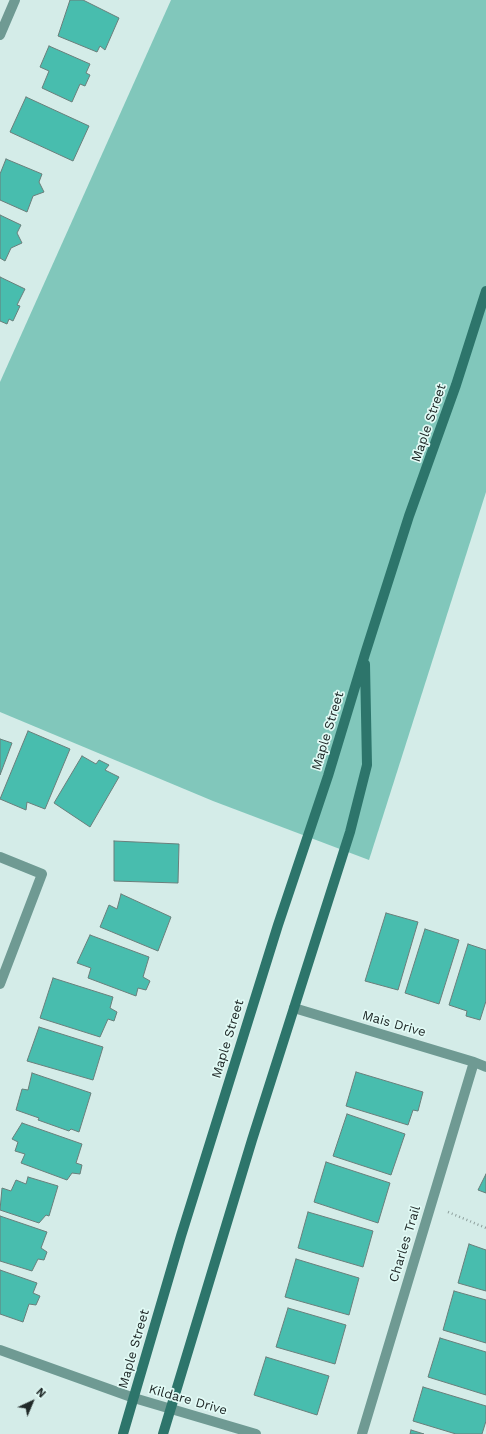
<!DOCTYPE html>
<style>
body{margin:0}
#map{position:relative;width:486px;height:1434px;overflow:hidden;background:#d4ece8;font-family:"Work Sans",sans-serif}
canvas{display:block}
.north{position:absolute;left:12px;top:1382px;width:40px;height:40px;-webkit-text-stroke:3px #e1faf5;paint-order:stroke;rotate:44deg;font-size:11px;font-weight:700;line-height:16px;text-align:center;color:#202928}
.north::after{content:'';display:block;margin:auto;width:14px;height:18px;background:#202928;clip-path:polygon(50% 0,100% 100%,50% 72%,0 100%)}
</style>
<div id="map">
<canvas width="486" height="1434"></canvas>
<div class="north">N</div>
</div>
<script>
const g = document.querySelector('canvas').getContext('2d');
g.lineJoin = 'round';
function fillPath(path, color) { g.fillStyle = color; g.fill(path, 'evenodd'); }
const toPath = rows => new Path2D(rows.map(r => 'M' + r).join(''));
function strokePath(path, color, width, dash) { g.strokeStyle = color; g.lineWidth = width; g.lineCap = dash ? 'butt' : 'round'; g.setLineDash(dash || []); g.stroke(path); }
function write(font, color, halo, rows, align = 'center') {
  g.font = font + ' "Work Sans",sans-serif'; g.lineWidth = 3.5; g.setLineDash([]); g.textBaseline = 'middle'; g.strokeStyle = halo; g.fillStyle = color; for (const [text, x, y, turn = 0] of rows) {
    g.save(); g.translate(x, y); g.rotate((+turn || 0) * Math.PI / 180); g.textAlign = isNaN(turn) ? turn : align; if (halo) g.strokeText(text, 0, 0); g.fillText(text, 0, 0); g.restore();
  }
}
const green = toPath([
 [171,0,486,0,486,492,369,860,213,801,0,712,0,382]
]);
const building = toPath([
 [70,0,83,0,119,18,105,50,100,46,97,52,58,36,70,0],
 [49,46,90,64,86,73,90,75,85,86,80,84,72,102,42,88,49,71,40,67,49,46],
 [26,97,89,126,73,161,10,132,26,97],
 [6,159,42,174,39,182,44,192,33,196,27,212,0,200,0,174,6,159],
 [0,215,21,225,17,233,22,243,11,248,5,261,0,258,0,215],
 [0,277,25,289,17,305,20,306,13,321,9,319,7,324,0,321,0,277],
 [28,731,70,749,45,809,27,802,26,810,0,799,28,731],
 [0,739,12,743,0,775,0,739],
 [82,756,96,764,99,760,109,765,105,770,119,777,90,827,54,803,82,756],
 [114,841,179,844,178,883,114,881,114,841],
 [121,894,171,917,158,951,100,927,109,905,117,909,121,894],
 [386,913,418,922,398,990,365,981,386,913],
 [425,929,459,940,439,1004,405,993,425,929],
 [90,935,149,957,143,977,150,981,146,990,138,988,136,996,88,978,91,968,77,963,90,935],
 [468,944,486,950,486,1001,480,1020,466,1016,467,1011,449,1005,468,944],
 [53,978,113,997,110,1008,117,1012,114,1021,108,1019,100,1037,40,1018,53,978],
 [39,1027,103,1047,93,1080,27,1061,39,1027],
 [356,1072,423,1092,418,1111,413,1110,408,1125,346,1106,356,1072],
 [32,1073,91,1093,79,1132,71,1129,69,1131,38,1120,39,1118,16,1110,22,1089,28,1090,32,1073],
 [347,1114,405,1134,391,1175,333,1156,347,1114],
 [22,1123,82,1144,76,1163,82,1165,80,1174,72,1173,67,1180,21,1163,25,1154,15,1151,18,1142,12,1139,22,1123],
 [326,1162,390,1183,378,1223,314,1202,326,1162],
 [486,1174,486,1193,478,1190,486,1174],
 [28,1177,58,1186,49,1216,46,1215,39,1223,0,1210,2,1188,11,1191,16,1180,26,1184,28,1177],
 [308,1212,373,1231,363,1267,298,1248,308,1212],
 [0,1216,47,1232,41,1248,47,1252,44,1260,38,1259,32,1271,0,1261,0,1216],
 [469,1244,486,1250,486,1291,458,1283,469,1244],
 [296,1259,359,1278,349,1315,285,1297,296,1259],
 [0,1270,37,1283,33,1293,40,1296,36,1305,29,1304,23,1322,0,1314,0,1270],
 [454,1291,486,1300,486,1343,443,1330,454,1291],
 [288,1308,346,1325,335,1364,276,1347,288,1308],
 [440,1338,486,1352,486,1395,428,1377,440,1338],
 [266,1357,329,1376,317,1415,254,1395,266,1357],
 [423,1387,486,1406,486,1421,482,1434,456,1434,413,1421,423,1387],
 [411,1430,424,1434,410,1434,411,1430]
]);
const path = toPath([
 [448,1212,486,1228]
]);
const street = toPath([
 [0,35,15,0],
 [0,857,42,874,0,984],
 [294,1008,474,1062,486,1067],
 [0,1350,134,1398,256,1434],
 [362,1434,474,1062]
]);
const secondary = toPath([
 [123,1434,181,1236,278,925,328,776,365,654,409,516,456,385,486,291],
 [163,1434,252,1140,350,832,367,765,365,664]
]);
const streetNames = [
 ["Maple Street",429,423,-71],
 ["Maple Street",328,731,-73],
 ["Mais Drive",394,1024,16],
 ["Maple Street",228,1039,-73],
 ["Charles Trail",405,1244,-73],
 ["Maple Street",134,1349,-74],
 ["Kildare Drive",188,1400,16]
];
fillPath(green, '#81c7bb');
fillPath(building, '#48bdae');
strokePath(building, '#697f7b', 1);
strokePath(path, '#8d9f9c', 2.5, [1, 3]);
strokePath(street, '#6f9a93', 10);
strokePath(secondary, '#2d756b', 10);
write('13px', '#202928', '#e1faf5', streetNames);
</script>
